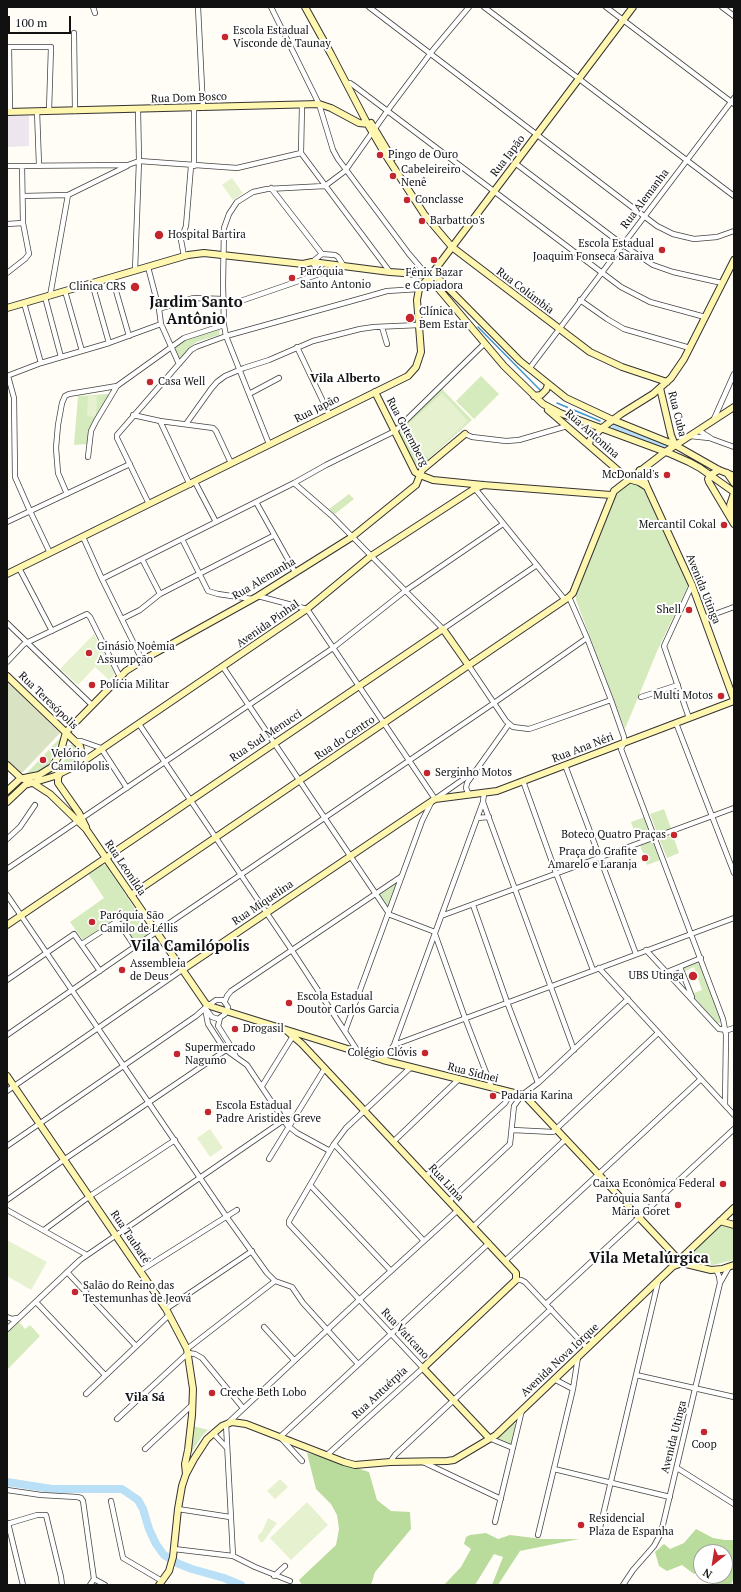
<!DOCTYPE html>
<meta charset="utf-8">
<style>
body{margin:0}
#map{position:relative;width:741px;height:1592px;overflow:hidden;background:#fffdf5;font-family:"PT Serif",serif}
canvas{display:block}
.frame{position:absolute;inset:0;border:8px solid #111;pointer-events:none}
.north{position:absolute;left:693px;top:1544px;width:40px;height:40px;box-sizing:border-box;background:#fff;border:1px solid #a0a0a0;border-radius:50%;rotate:210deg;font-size:11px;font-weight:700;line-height:16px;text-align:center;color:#111}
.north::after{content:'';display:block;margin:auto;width:14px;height:18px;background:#c4262e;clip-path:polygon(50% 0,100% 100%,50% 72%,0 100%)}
.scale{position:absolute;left:8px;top:16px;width:63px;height:18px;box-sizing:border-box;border:2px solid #111;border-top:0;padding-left:5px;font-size:12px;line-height:14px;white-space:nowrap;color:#111;-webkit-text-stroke:3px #fff;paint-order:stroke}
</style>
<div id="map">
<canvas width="741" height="1592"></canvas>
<div class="frame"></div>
<div class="north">N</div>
<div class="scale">100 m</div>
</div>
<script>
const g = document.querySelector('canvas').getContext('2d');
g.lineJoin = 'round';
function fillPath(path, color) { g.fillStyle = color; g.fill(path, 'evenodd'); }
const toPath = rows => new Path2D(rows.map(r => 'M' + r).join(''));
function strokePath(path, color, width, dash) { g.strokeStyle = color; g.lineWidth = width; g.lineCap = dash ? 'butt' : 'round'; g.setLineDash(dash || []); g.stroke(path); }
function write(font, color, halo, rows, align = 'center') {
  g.font = font + ' "PT Serif",serif'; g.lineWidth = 4; g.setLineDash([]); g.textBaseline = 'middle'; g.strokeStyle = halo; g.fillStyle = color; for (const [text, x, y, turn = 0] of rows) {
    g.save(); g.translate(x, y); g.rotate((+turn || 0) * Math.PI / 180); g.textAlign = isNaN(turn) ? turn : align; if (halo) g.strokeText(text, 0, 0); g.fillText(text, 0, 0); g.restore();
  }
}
const industrial = toPath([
 [7,116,29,116,29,146,7,147]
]);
const green = toPath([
 [217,329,220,330,219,335,196,342,180,358,178,359,174,350,175,347,186,339],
 [481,376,499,394,474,419,456,401],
 [442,389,472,420,420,466,416,466,398,431],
 [108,394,109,396,87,444,74,445,78,396],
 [630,483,640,485,643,488,688,586,658,649,625,729,576,600,576,596,613,498,618,492],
 [349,494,354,499,335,514,329,509],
 [61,737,62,737,60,745,57,745,51,758,51,763,37,773,25,775],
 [69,745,74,745,78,748,80,754,76,761,57,772,43,777,57,765,60,768,62,765,60,762,61,761,63,763,68,753,65,750],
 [664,809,671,828,659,833,656,830,650,814],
 [645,817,650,834,649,837,638,841,631,822],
 [672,833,679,853,667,858,660,841,661,838],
 [650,841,654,842,660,860,647,865,640,845],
 [100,864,106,865,148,929,149,932,148,934,138,941,135,941,132,940,117,917,83,940,70,922,104,898,89,875,88,873],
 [397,882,388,907,379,894],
 [697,962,700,964,721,1021,720,1023,717,1023,694,997,683,970,685,967],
 [694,967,702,990,694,993,685,971],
 [724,1225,734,1229,734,1260,713,1265,698,1262,696,1263,693,1262,690,1258,691,1253,718,1227],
 [18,1321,25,1329,30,1325,40,1336,7,1370,7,1331],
 [514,1423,516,1425,511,1444,498,1440,499,1437],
 [193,1426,208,1430,202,1436,191,1453]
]);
const forest = toPath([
 [307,1453,330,1459,369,1472,377,1500,391,1511,410,1512,411,1529,375,1572,371,1585,302,1585,299,1580,336,1545,339,1529,337,1515,331,1504,316,1489],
 [696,1529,713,1538,725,1540,734,1540,734,1577,731,1585,714,1585,723,1576,725,1576,725,1552,701,1552,701,1570,694,1574,682,1565,667,1571,659,1566,655,1552,664,1544,670,1549,684,1543],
 [486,1533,498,1539,510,1535,542,1539,579,1539,520,1551,498,1585,492,1585,503,1557,494,1554,475,1585,444,1585,461,1567,471,1549,464,1544,466,1537,470,1535]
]);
const cemetery = toPath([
 [7,682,60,733,23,772,21,773,7,760]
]);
const pitch = toPath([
 [232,178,243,193,233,200,222,185],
 [442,393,468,421,428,458,402,430],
 [88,395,97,396,96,417,87,416],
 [94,634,115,674,109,680,95,667,78,685,60,669],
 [210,1129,223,1148,210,1157,197,1138],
 [7,1240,47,1262,31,1290,7,1276],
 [280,1479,288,1487,275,1499,267,1491],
 [307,1502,328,1525,291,1560,270,1538],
 [268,1518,277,1523,263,1542,260,1542,258,1538,258,1535,262,1532]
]);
const stream = toPath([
 [478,327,541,391],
 [557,403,600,421]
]);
const river = toPath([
 [616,427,664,446],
 [7,1482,52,1489,122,1489,138,1500,143,1509,149,1529,156,1544,164,1555,179,1564,192,1569,224,1578,241,1585]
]);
const street = toPath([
 [93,7,95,13],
 [198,7,203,108],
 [271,7,319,104,333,150,338,159,409,254,427,275],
 [369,7,657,226,673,234,694,239,717,237,734,231],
 [484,7,734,196],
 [606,7,734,104],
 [722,7,734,16],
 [74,33,75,111],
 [7,47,51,47,49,111],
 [9,47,10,112],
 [346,83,350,83,353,85,621,287,650,302,705,317],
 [302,105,301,153,390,272],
 [194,108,194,166],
 [37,111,39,165],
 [515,163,623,245,653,265,673,272,722,283],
 [7,166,128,165,139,161,237,168,301,153],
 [271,188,322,254],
 [23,196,68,195,127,166],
 [7,224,23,223],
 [322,254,335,255,338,257,343,265,336,272,329,274,322,273,317,269,312,262,322,254],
 [184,256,181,240,186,226,191,166],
 [148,267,159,309,161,324,179,364],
 [135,271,139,161,138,110],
 [7,273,25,259,29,254,23,223,22,166],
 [112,277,129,336],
 [92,283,109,343],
 [65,291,82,351],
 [50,296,68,195],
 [45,297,61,357],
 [580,300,607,319,624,329,690,348],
 [24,303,41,363],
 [224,306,229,305,322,273],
 [159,309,193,298,224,299],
 [382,327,387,344],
 [297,347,329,414],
 [529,369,734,98],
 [7,376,41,363,109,343,161,324],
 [8,376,14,398,15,477,30,511,50,553],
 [249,394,279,378],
 [133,415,160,421,213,428,216,431,231,463],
 [160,421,190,485],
 [713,421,734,374],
 [186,424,211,389,217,382,225,376,244,368,269,360,313,341,360,329,374,327,419,325],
 [698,430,712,439,734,447],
 [465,434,472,437,506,441,519,440,567,426],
 [690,436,709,438],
 [269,444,226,336,224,325,223,284,224,228,229,214,237,202,253,192,267,189,325,186,345,171,388,110,433,50,469,7],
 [88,457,91,431,96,421,117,386],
 [195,482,216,522],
 [294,483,332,516,443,629,537,565],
 [473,486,565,600],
 [67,494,58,473,56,448,58,425,62,403,65,396,69,394,117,386,184,338,224,325],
 [256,502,295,572],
 [149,504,117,438,117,435,191,350,196,347,226,336,366,297,387,291,419,289],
 [7,522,130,464],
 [83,537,102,579,142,660],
 [182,539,208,591,218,594,252,599],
 [142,559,160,594],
 [19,568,52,631],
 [102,579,294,483,326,465,395,431,484,344],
 [258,596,307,609,435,799,475,771],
 [569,597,587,638,611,700,624,737,624,743,621,749,723,1019,726,1035,725,1105],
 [704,618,734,607],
 [122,619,140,610,160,594,273,536],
 [7,623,92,705],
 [7,662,24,644,87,614,90,617,120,677],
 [469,666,506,721,513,727,529,729,535,727,611,700],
 [223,667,388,912],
 [641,697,678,685],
 [689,718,664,646,692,585],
 [676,723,734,873],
 [139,724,289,946,359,1053],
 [74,741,81,741,101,748,127,788],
 [565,765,636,954],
 [523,781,556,873,593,970],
 [469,795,466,788,467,783,509,724],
 [483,802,574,1050],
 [477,818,489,817],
 [7,839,20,827,35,805],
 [7,869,333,648,405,591,503,524],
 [7,895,226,1216,267,1273,275,1281,292,1287,303,1303,358,1364],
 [473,905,507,1002,538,1083],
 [388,914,435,932],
 [441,916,734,808],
 [435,934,465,1018,492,1088],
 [82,944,116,922,120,924,135,947],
 [646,950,719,1029,728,1030,734,1028],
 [680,967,692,997],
 [599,968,734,1115],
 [667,972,701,958],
 [7,980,74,934,100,971],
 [225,1001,227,996,231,991,402,876],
 [205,1008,208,1024,221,1044,226,1050,247,1065,287,1125,297,1133,330,1151],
 [220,1018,218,1026,232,1048,236,1057],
 [345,1031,422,821,431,803],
 [7,1035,140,943,494,703,587,638],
 [394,1045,734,918],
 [383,1060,394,1045,483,802,484,793],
 [262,1086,293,1036],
 [7,1091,182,970],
 [513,1130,553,1132,658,1033],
 [393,1142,459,1079],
 [334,1144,424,1241],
 [7,1146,196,1016,205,1008,216,1000,223,1000,228,1007,225,1014,218,1019,212,1017,205,1008],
 [269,1159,325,1068],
 [426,1176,505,1103,508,1098,509,1092],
 [310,1185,391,1271],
 [7,1200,65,1159,226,1050,230,1045],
 [449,1201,510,1144,514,1106,522,1095,538,1083,628,999],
 [7,1210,87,1255],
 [473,1227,566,1139],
 [44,1230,90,1196,175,1140],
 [505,1261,701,1079],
 [716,1269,719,1276,720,1283],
 [140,1271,237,1210],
 [67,1272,136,1346],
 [516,1280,521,1280,525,1282,587,1348],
 [36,1302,105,1375],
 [546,1304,734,1129],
 [166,1309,252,1251],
 [7,1317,12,1319,17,1318],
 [264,1327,294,1360],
 [7,1329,80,1260,284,1120],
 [187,1349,275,1281],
 [636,1375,734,1397],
 [554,1379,573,1389],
 [86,1394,169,1315],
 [117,1419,188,1353,195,1354,202,1358,243,1408],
 [228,1423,359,1300,458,1210],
 [226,1424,233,1556],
 [213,1433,227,1448],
 [489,1438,513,1448],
 [145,1449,192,1405],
 [327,1455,423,1368,289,1224,289,1221,334,1144,346,1128,411,1067],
 [302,1461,280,1437,489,1243],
 [390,1462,395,1455,551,1309],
 [423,1462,501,1499],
 [677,1468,734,1504],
 [554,1469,670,1497],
 [7,1490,41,1495,77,1497,81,1498,83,1501,94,1579,105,1585],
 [111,1501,123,1558,162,1581],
 [178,1509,230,1517],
 [495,1522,522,1410],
 [8,1523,23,1585],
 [7,1524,37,1515,46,1515,61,1577,62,1585],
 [599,1532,658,1282],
 [538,1535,573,1389,578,1357],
 [174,1549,233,1556,255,1567,290,1581],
 [274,1576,285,1566],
 [90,1585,94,1579],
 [623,1585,633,1570,654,1546,661,1533,720,1283,729,1267]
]);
const secondary = toPath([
 [305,7,331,54,367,123,385,154,424,214,452,247,590,352,622,367,667,382],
 [7,112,319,104,331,108,359,123,369,124],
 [371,123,392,158],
 [427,275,504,366,543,404,560,413,671,454,689,462,700,468,734,492],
 [7,308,188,255,204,253,303,264,312,262,390,272,431,275,437,277,520,361,566,398,613,420,675,445,719,470,734,476],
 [660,388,671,435,675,445],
 [375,392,415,472,420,475,433,480,483,485,611,495],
 [534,396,541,395,546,390,548,385],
 [548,410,628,479,639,482,647,487],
 [589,444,590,440,602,428,621,414,653,394,671,378,684,359,734,260],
 [640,470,647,487,692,585,734,700],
 [719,470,710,475,708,479,709,482,734,524],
 [727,473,734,483],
 [734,493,730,505,734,516],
 [7,574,408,376,416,367,421,352,417,300,419,289,431,275,633,7],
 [7,676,80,746,82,754,76,764],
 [7,765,21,778,33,783,50,794,86,829,206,1004,213,1007,383,1060,522,1095,527,1098,679,1260],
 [60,773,58,778,58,783,79,813,86,827],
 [24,778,39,775,52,767,60,754,66,732,126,671,148,657,258,596,352,537,416,485,422,470,465,434],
 [7,791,21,778],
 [7,802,25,785,55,776,81,763,307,609,371,556,474,489,483,485],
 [131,895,569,597,573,593,614,491,665,452,734,407],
 [7,925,443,629,469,666],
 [182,970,435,799,497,791,734,701],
 [287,1031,302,1044,516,1273,516,1280,423,1368,489,1438],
 [7,1076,166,1309,187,1349,193,1389,192,1415,188,1450,185,1464,186,1474],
 [720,1221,734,1225],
 [674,1266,682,1263,711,1270,722,1269,734,1265],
 [159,1585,169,1571,173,1557,178,1509,182,1486,186,1474,194,1459,207,1439,222,1426,232,1422,246,1424,344,1462,355,1465,390,1462,447,1461,454,1460,496,1435,734,1208]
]);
const markers = [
 [225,37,4,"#c4262e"],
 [380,155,4,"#c4262e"],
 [393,176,4,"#c4262e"],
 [407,200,4,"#c4262e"],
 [422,221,4,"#c4262e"],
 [159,235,5,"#c4262e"],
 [662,250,4,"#c4262e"],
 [434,260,4,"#c4262e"],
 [292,278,4,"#c4262e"],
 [135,287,5,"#c4262e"],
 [410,318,5,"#c4262e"],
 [150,382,4,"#c4262e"],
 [667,475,4,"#c4262e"],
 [724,525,4,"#c4262e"],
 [689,610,4,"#c4262e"],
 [89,653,4,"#c4262e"],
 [92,685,4,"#c4262e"],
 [721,696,4,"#c4262e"],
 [43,760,4,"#c4262e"],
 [427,773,4,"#c4262e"],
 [674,835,4,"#c4262e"],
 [645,858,4,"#c4262e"],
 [92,922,4,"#c4262e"],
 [122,970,4,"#c4262e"],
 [693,976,5,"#c4262e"],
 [289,1003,4,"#c4262e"],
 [235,1029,4,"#c4262e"],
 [425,1053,4,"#c4262e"],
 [177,1054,4,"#c4262e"],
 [493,1096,4,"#c4262e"],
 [208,1112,4,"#c4262e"],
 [723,1184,4,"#c4262e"],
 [678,1205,4,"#c4262e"],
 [75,1292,4,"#c4262e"],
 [212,1393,4,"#c4262e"],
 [704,1432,4,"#c4262e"],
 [581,1525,4,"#c4262e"]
];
const poiNames = [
 ["Escola Estadual",233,31],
 ["Visconde de Taunay",233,44],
 ["Pingo de Ouro",388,155],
 ["Cabeleireiro",401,170],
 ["Nenê",401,183],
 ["Conclasse",415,200],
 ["Barbattoo's",430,221],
 ["Hospital Bartira",168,235],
 ["Escola Estadual",654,244,"right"],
 ["Joaquim Fonseca Saraiva",654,257,"right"],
 ["Paróquia",300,272],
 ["Santo Antonio",300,285],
 ["Fênix Bazar",434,273,"center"],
 ["e Copiadora",434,286,"center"],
 ["Clinica CRS",126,287,"right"],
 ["Clínica",419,312],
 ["Bem Estar",419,325],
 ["Casa Well",158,382],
 ["McDonald's",659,475,"right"],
 ["Mercantil Cokal",716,525,"right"],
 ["Shell",681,610,"right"],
 ["Ginásio Noêmia",97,647],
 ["Assumpção",97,660],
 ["Polícia Militar",100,685],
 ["Multi Motos",713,696,"right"],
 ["Velório",51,754],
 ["Camilópolis",51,767],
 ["Serginho Motos",435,773],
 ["Boteco Quatro Praças",666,835,"right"],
 ["Praça do Grafite",637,852,"right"],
 ["Amarelo e Laranja",637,865,"right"],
 ["Paróquia São",100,916],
 ["Camilo de Léllis",100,929],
 ["Assembleia",130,964],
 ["de Deus",130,977],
 ["UBS Utinga",684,976,"right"],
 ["Escola Estadual",297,997],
 ["Doutor Carlos Garcia",297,1010],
 ["Drogasil",243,1029],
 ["Supermercado",185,1048],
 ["Nagumo",185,1061],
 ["Colégio Clóvis",417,1053,"right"],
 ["Padaria Karina",501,1096],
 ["Escola Estadual",216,1106],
 ["Padre Aristides Greve",216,1119],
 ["Caixa Econômica Federal",715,1184,"right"],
 ["Paróquia Santa",670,1199,"right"],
 ["Maria Goret",670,1212,"right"],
 ["Salão do Reino das",83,1286],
 ["Testemunhas de Jeová",83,1299],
 ["Creche Beth Lobo",220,1393],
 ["Coop",704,1445,"center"],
 ["Residencial",589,1519],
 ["Plaza de Espanha",589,1532]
];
const streetNames = [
 ["Rua Dom Bosco",189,98,-2],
 ["Rua Japão",508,156,-53],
 ["Rua Alemanha",645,199,-53],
 ["Rua Colúmbia",525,291,37],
 ["Rua Japão",317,409,-27],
 ["Rua Cuba",677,414,76],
 ["Rua Gutemberg",407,432,62],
 ["Rua Antonina",592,434,41],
 ["Rua Alemanha",264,579,-31],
 ["Avenida Utinga",703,589,68],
 ["Avenida Pinhal",268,624,-35],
 ["Rua Teresópolis",48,701,44],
 ["Rua Sud Menucci",266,736,-34],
 ["Rua do Centro",345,738,-34],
 ["Rua Ana Néri",583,748,-21],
 ["Rua Leonilda",125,868,56],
 ["Rua Miquelina",263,903,-34],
 ["Rua Sidnei",473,1073,14],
 ["Rua Lima",446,1183,47],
 ["Rua Taubaté",130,1237,56],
 ["Rua Vaticano",405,1334,47],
 ["Avenida Nova Iorque",560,1360,-43],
 ["Rua Antuérpia",380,1393,-43],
 ["Avenida Utinga",674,1437,-76]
];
const neighbourhoodNames = [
 ["Vila Alberto",345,379],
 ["Vila Sá",145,1398]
];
const districtNames = [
 ["Jardim Santo",196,303],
 ["Antônio",196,320],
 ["Vila Camilópolis",190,947],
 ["Vila Metalúrgica",649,1259]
];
fillPath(industrial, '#eee6ef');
fillPath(green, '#d5ebbd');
fillPath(forest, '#b9dc9c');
fillPath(cemetery, '#d9e3c4');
fillPath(pitch, '#e6f2cf');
strokePath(stream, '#3f96cf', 1.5);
strokePath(river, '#b9e0f7', 8);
strokePath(street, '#444', 6);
strokePath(secondary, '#333', 8);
strokePath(street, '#fff', 4.5);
strokePath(secondary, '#fff6b0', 6);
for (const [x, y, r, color] of markers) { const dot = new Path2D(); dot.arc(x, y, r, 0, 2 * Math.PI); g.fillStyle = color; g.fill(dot); strokePath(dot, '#fff', 1.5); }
write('11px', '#111', '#fff', poiNames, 'left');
write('11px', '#111', '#fff', streetNames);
write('bold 12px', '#111', '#fff', neighbourhoodNames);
write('bold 15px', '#111', '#fff', districtNames);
</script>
